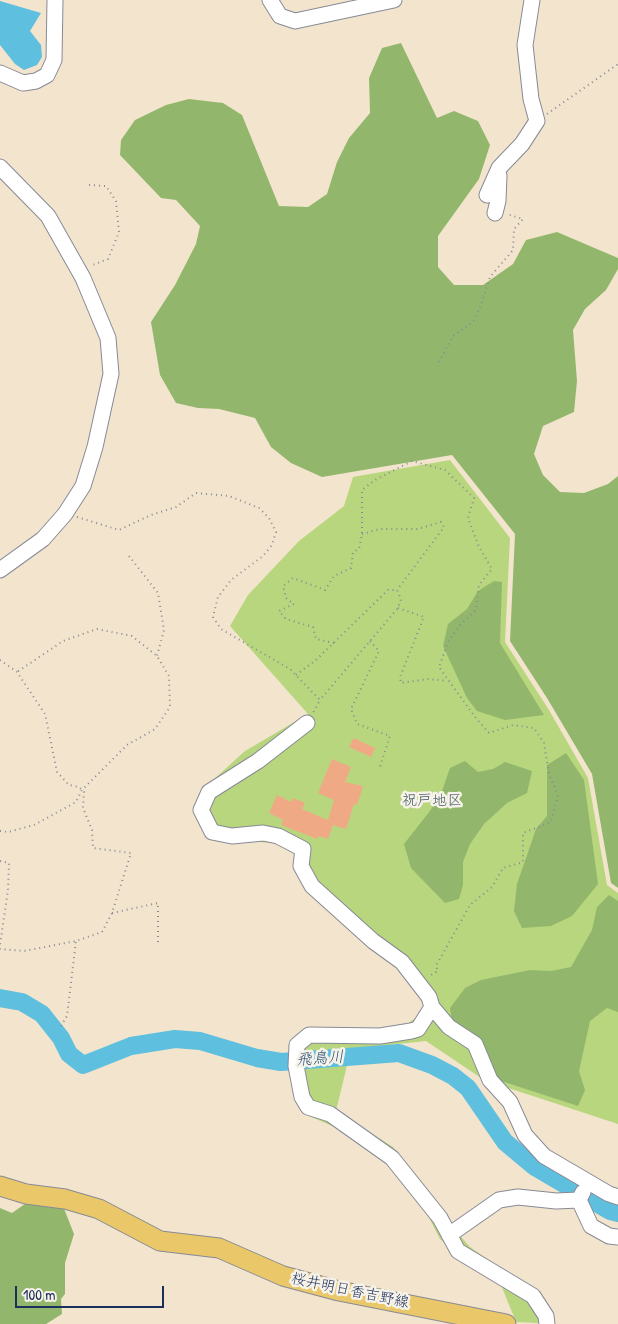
<!DOCTYPE html>
<meta charset="utf-8">
<style>
body{margin:0}
#map{position:relative;width:618px;height:1324px;overflow:hidden;background:#f3e5cd;font-family:"Patrick Hand",sans-serif}
canvas{display:block}
.scale{position:absolute;left:15px;top:1286px;width:149px;height:22px;box-sizing:border-box;border:2px solid #1b2f5e;border-top:0;padding-left:6px;font-size:15px;line-height:18px;white-space:nowrap;color:#1b2f5e;-webkit-text-stroke:4px #f7f3e8;paint-order:stroke}
</style>
<div id="map">
<canvas width="618" height="1324"></canvas>
<div class="scale">100 m</div>
</div>
<script>
const g = document.querySelector('canvas').getContext('2d');
g.lineJoin = 'round';
function fillPath(path, color) { g.fillStyle = color; g.fill(path, 'evenodd'); }
const toPath = rows => new Path2D(rows.map(r => 'M' + r).join(''));
function strokePath(path, color, width, dash) { g.strokeStyle = color; g.lineWidth = width; g.lineCap = dash ? 'butt' : 'round'; g.setLineDash(dash || []); g.stroke(path); }
function write(font, color, halo, rows, align = 'center') {
  g.font = font + ' "Patrick Hand","Klee One",sans-serif'; g.lineWidth = 5; g.setLineDash([]); g.textBaseline = 'middle'; g.strokeStyle = halo; g.fillStyle = color; for (const [text, x, y, turn = 0] of rows) {
    g.save(); g.translate(x, y); g.rotate((+turn || 0) * Math.PI / 180); g.textAlign = isNaN(turn) ? turn : align; if (halo) g.strokeText(text, 0, 0); g.fillText(text, 0, 0); g.restore();
  }
}
const green = toPath([
 [450,460,510,538,505,642,549,710,588,778,607,885,618,893,618,1124,484,1080,426,1041,351,1049,336,1111,393,1147,440,1205,451,1225,470,1247,532,1291,544,1305,538,1323,516,1322,501,1285,471,1267,440,1239,426,1212,392,1167,351,1134,302,1113,295,1095,291,1043,374,1029,403,1027,425,1011,419,994,401,970,303,884,293,851,275,843,223,840,205,832,202,790,245,751,308,714,230,626,248,595,299,541,344,506,353,477]
]);
const forest = toPath([
 [401,43,437,118,454,111,478,121,490,145,479,179,438,236,438,267,454,285,483,285,513,264,526,240,557,232,618,258,618,269,606,290,585,309,573,330,577,381,574,412,543,426,534,454,543,475,560,492,584,493,608,484,618,476,618,888,611,883,592,774,547,698,510,641,515,534,452,455,322,477,291,463,271,447,255,418,219,409,198,408,176,403,160,375,151,322,175,285,196,244,200,226,176,200,161,198,120,155,121,140,135,120,166,105,189,99,223,103,242,115,279,206,308,207,327,194,337,162,349,138,370,113,369,78,382,48],
 [494,581,502,582,500,643,544,715,505,720,477,711,467,698,443,646,448,624,467,609,478,591],
 [566,753,584,780,598,884,572,916,551,926,522,928,514,911,517,884,536,829,547,816,547,765],
 [465,761,478,772,493,769,505,762,532,771,527,793,507,803,484,824,470,844,463,862,463,885,459,899,445,903,411,868,404,844,430,811,442,791,450,768],
 [609,895,618,901,618,1012,607,1008,590,1021,579,1071,585,1090,578,1106,495,1079,452,1021,450,1008,465,988,481,980,530,970,551,971,571,967,592,930,597,907],
 [32,1199,61,1201,74,1234,65,1263,65,1294,61,1299,62,1314,46,1324,0,1324,0,1208,12,1213]
]);
const water = toPath([
 [0,1,41,13,30,31,41,45,42,57,37,65,24,70,15,64,0,45]
]);
const river = toPath([
 [0,998,22,1002,42,1014,61,1038,69,1054,83,1065,131,1046,175,1039,200,1041,257,1058,281,1062,399,1053,432,1065,453,1076,468,1088,505,1142,535,1167,610,1211,618,1213]
]);
const building = toPath([
 [354,738,375,748,371,757,349,747],
 [332,759,351,767,345,782,363,786,357,805,354,804,346,829,333,825,328,839,319,836,317,839,281,825,283,820,269,813,277,795,291,802,293,798,305,803,302,809,328,820,334,800,318,793]
]);
const path = toPath([
 [547,114,618,64],
 [89,185,106,186,116,201,119,232,108,259,90,266],
 [439,362,453,336,473,322,481,305,490,277,513,250,514,229,523,219,507,214],
 [77,517,119,530,151,515,176,507,196,493,229,496,259,508,269,518,276,532,272,545,263,556,231,580,218,597,213,617,221,629,290,669,320,700,313,713],
 [362,534,380,529,418,529,441,522,444,527,397,590],
 [129,556,158,593,164,630,157,656],
 [398,608,424,617,400,677,401,683,428,679,447,681],
 [370,641,379,651,351,709,357,724,390,736,379,770],
 [334,643,316,639,313,627,286,619,279,611,294,604,286,598,283,586,293,578,325,590,334,576,351,568,353,552,359,549,362,534,362,490,375,480,412,461,445,470,474,498,468,518,479,547,492,569,479,585,476,610,460,625,448,642,439,667,475,717,489,733,513,725,534,728,544,743,549,774,558,795,551,822,523,833,523,862,503,868,492,887,470,905,436,966,438,971,429,976],
 [0,660,17,672,45,714,57,772,69,785,79,787,84,792,83,808,92,830,93,848,131,853,112,913,102,932,76,941,24,951,0,949],
 [296,675,316,660,388,590,397,590,401,599,398,608,320,700],
 [0,831,8,832,34,825,76,802,82,790,127,745,155,729,170,707,169,676,157,656,132,636,97,629,63,641,17,672],
 [0,861,9,863,8,890,0,945],
 [112,913,158,903,158,942],
 [61,1026,67,1016,76,941]
]);
const minor = toPath([
 [270,0,280,16,295,21,394,0],
 [0,73,23,83,36,81,47,75,54,60,55,0],
 [0,167,48,216,83,278,108,338,111,374,95,447,83,486,65,514,43,539,0,570],
 [487,195,499,168,522,144,537,121,531,99,525,45,532,0],
 [495,213,498,201,499,175],
 [307,723,258,761,209,792,201,810,212,832,232,836,263,833,278,836,303,849,301,866,312,886,373,941,402,962,429,997,432,1007,449,1027,475,1044,490,1080,510,1102,525,1135,544,1156,609,1194,618,1197],
 [432,1007,418,1029,411,1031,380,1036,309,1035,297,1045,296,1066,302,1097,308,1107,330,1114,392,1158,440,1218,458,1251,533,1296,546,1316,547,1324],
 [583,1192,579,1200,591,1226,609,1236,618,1237],
 [449,1235,499,1200,518,1197,556,1201,579,1200]
]);
const major = toPath([
 [0,1186,26,1194,65,1199,99,1209,160,1241,219,1248,283,1276,339,1291,506,1324]
]);
const parkNames = [
 ["祝戸地区",432,801]
];
const streetNames = [
 ["桜井明日香吉野線",350,1291,12]
];
const waterNames = [
 ["飛鳥川",320,1059,-4]
];
fillPath(green, '#b8d67d');
fillPath(forest, '#92b76c');
fillPath(water, '#5fbfde');
strokePath(river, '#5fbfde', 18);
fillPath(building, '#efaa85');
strokePath(minor, '#878a96', 17);
strokePath(major, '#878a96', 21);
strokePath(path, '#878a96', 2, [1, 4]);
strokePath(minor, '#fff', 15);
strokePath(major, '#eac769', 19);
write('15px', '#425966', '#f7f3e8', parkNames);
write('15px', '#1b2f5e', '#f7f3e8', streetNames);
write('italic 16px', '#2c537e', '#f7f3e8', waterNames);
</script>
